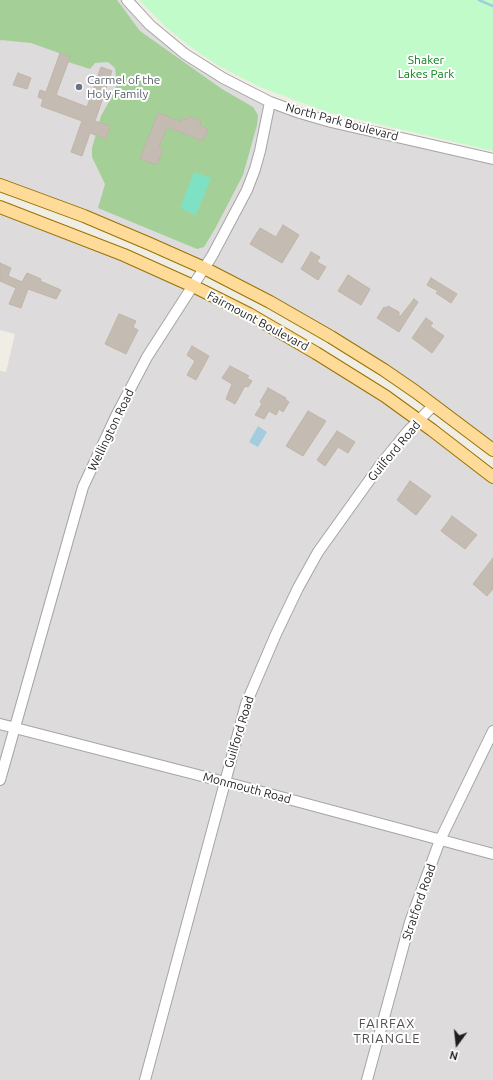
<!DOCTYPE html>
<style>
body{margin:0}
#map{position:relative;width:493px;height:1080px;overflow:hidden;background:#f0ede4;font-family:Ubuntu,sans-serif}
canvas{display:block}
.north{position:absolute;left:437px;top:1024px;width:40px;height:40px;-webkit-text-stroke:3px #fff;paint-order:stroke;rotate:195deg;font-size:11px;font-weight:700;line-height:16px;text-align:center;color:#1e1e1e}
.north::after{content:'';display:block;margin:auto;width:14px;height:18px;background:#1e1e1e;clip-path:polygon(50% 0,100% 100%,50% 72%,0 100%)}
</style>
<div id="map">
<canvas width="493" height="1080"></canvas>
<div class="north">N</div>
</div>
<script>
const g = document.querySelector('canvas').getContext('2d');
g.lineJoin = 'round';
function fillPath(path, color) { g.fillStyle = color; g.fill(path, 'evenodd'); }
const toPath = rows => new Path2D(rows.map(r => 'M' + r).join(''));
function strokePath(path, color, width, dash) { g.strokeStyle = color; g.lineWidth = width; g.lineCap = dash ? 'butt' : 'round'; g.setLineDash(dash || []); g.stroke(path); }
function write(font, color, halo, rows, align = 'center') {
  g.font = font + ' Ubuntu,sans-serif'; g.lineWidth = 4; g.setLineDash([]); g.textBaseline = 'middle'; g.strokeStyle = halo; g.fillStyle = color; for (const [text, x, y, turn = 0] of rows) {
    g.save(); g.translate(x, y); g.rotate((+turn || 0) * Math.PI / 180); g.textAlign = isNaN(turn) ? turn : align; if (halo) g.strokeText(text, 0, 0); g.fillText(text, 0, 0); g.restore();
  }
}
const residential = toPath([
 [0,0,127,0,185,54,270,102,493,159,493,450,454,421,270,302,0,185],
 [0,213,105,253,211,300,265,329,309,354,398,411,493,483,493,1080,0,1080,0,371,6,372,15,334,0,330]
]);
const forest = toPath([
 [0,0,117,0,140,31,222,89,253,107,258,115,257,125,243,175,216,227,204,247,197,249,98,208,105,184,92,157,92,148,101,116,111,98,117,84,115,68,108,62,95,63,90,69,68,62,70,57,31,43,1,40,0,41]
]);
const park = toPath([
 [139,0,493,0,493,151,327,112,260,87,219,66,195,50,168,29]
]);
const pitch = toPath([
 [194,172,211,178,196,215,180,208]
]);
const water = toPath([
 [258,426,267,432,258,447,249,442]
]);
const stream = toPath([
 [479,0,493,6]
]);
const building = toPath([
 [60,53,70,57,56,95,87,107,101,67,112,71,95,121,110,126,106,139,90,133,82,156,71,152,82,121,41,106,43,99,38,97,40,90,46,92,60,53],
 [18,73,31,78,27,89,13,85,18,73],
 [158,113,181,122,182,118,186,120,188,116,201,121,200,126,208,129,203,141,167,127,159,147,163,149,157,165,140,159,158,113],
 [283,225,299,235,282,263,250,244,260,228,276,237,283,225],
 [311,252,320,257,317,262,326,267,318,280,301,269,311,252],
 [0,263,11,268,8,276,22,282,27,273,41,279,40,281,61,290,56,299,28,289,21,308,9,304,16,288,0,281,0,263],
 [348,275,370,289,361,305,338,291,348,275],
 [431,278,457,294,451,303,436,293,438,291,427,285,431,278],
 [414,299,418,302,399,332,377,318,384,307,386,308,388,306,399,312,399,318,414,299],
 [119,314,136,321,133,327,138,330,126,354,105,344,119,314],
 [426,318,433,323,430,326,444,336,432,353,412,338,426,318],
 [192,346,209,356,196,380,187,375,195,361,187,355,192,346],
 [230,366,249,376,247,378,252,381,248,387,245,386,235,404,226,399,232,384,222,378,230,366],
 [268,388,286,398,285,399,289,402,283,412,279,409,276,415,269,411,264,419,255,415,262,404,260,402,268,388],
 [308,411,326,421,303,456,286,446,308,411],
 [337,431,355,442,348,453,338,447,325,466,317,460,337,431],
 [410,481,431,496,416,515,397,500,410,481],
 [452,516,477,535,465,549,441,531,452,516],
 [493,558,493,589,487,596,473,584,493,558]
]);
const minor = toPath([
 [127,0,150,25,185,54,223,78,270,102,300,113,331,122,493,159],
 [0,724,225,782,493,854],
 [0,780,83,487,116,416,147,357,212,256,247,190,255,169,260,151,270,102],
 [145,1080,246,704,276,634,298,588,318,552,381,464,408,431,434,405],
 [367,1080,410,922,440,840,493,731]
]);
const major = toPath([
 [0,185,84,216,150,244,204,268,270,302,331,337,384,370,416,392,493,450],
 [0,207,124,255,193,286,249,314,316,353,385,396,432,430,493,477]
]);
const markers = [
 [79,87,4,"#6b7280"]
];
const parkNames = [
 ["Shaker",426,60],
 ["Lakes Park",426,74]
];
const worshipNames = [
 ["Carmel of the",87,80],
 ["Holy Family",87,94]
];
const streetNames = [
 ["North Park Boulevard",342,122,15],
 ["Fairmount Boulevard",258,321,28],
 ["Wellington Road",111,430,-64],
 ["Guilford Road",394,451,-50],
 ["Guilford Road",239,732,-73],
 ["Monmouth Road",247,788,15],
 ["Stratford Road",419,902,-71]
];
const neighbourhoodNames = [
 ["FAIRFAX",387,1024],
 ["TRIANGLE",387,1039]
];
fillPath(residential, '#dddbdb');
fillPath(forest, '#a4d098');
fillPath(park, '#c0fbc9');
fillPath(pitch, '#7fe1c3');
fillPath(water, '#a3cddf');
strokePath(stream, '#a3cddf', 2.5);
fillPath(building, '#c4bcb3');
strokePath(building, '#c2b4a6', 1);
strokePath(minor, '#a5a5a5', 12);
strokePath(major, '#997200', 14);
strokePath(minor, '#fff', 10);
strokePath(major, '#ffdb9a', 12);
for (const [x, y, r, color] of markers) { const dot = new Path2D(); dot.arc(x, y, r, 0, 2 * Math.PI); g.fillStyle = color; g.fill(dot); strokePath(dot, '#fff', 1.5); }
write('12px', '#08811b', '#fff', parkNames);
write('12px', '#5b616d', '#fff', worshipNames, 'left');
write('12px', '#1e1e1e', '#fff', streetNames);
g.letterSpacing = '1px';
write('13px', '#515151', '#fff', neighbourhoodNames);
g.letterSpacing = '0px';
</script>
